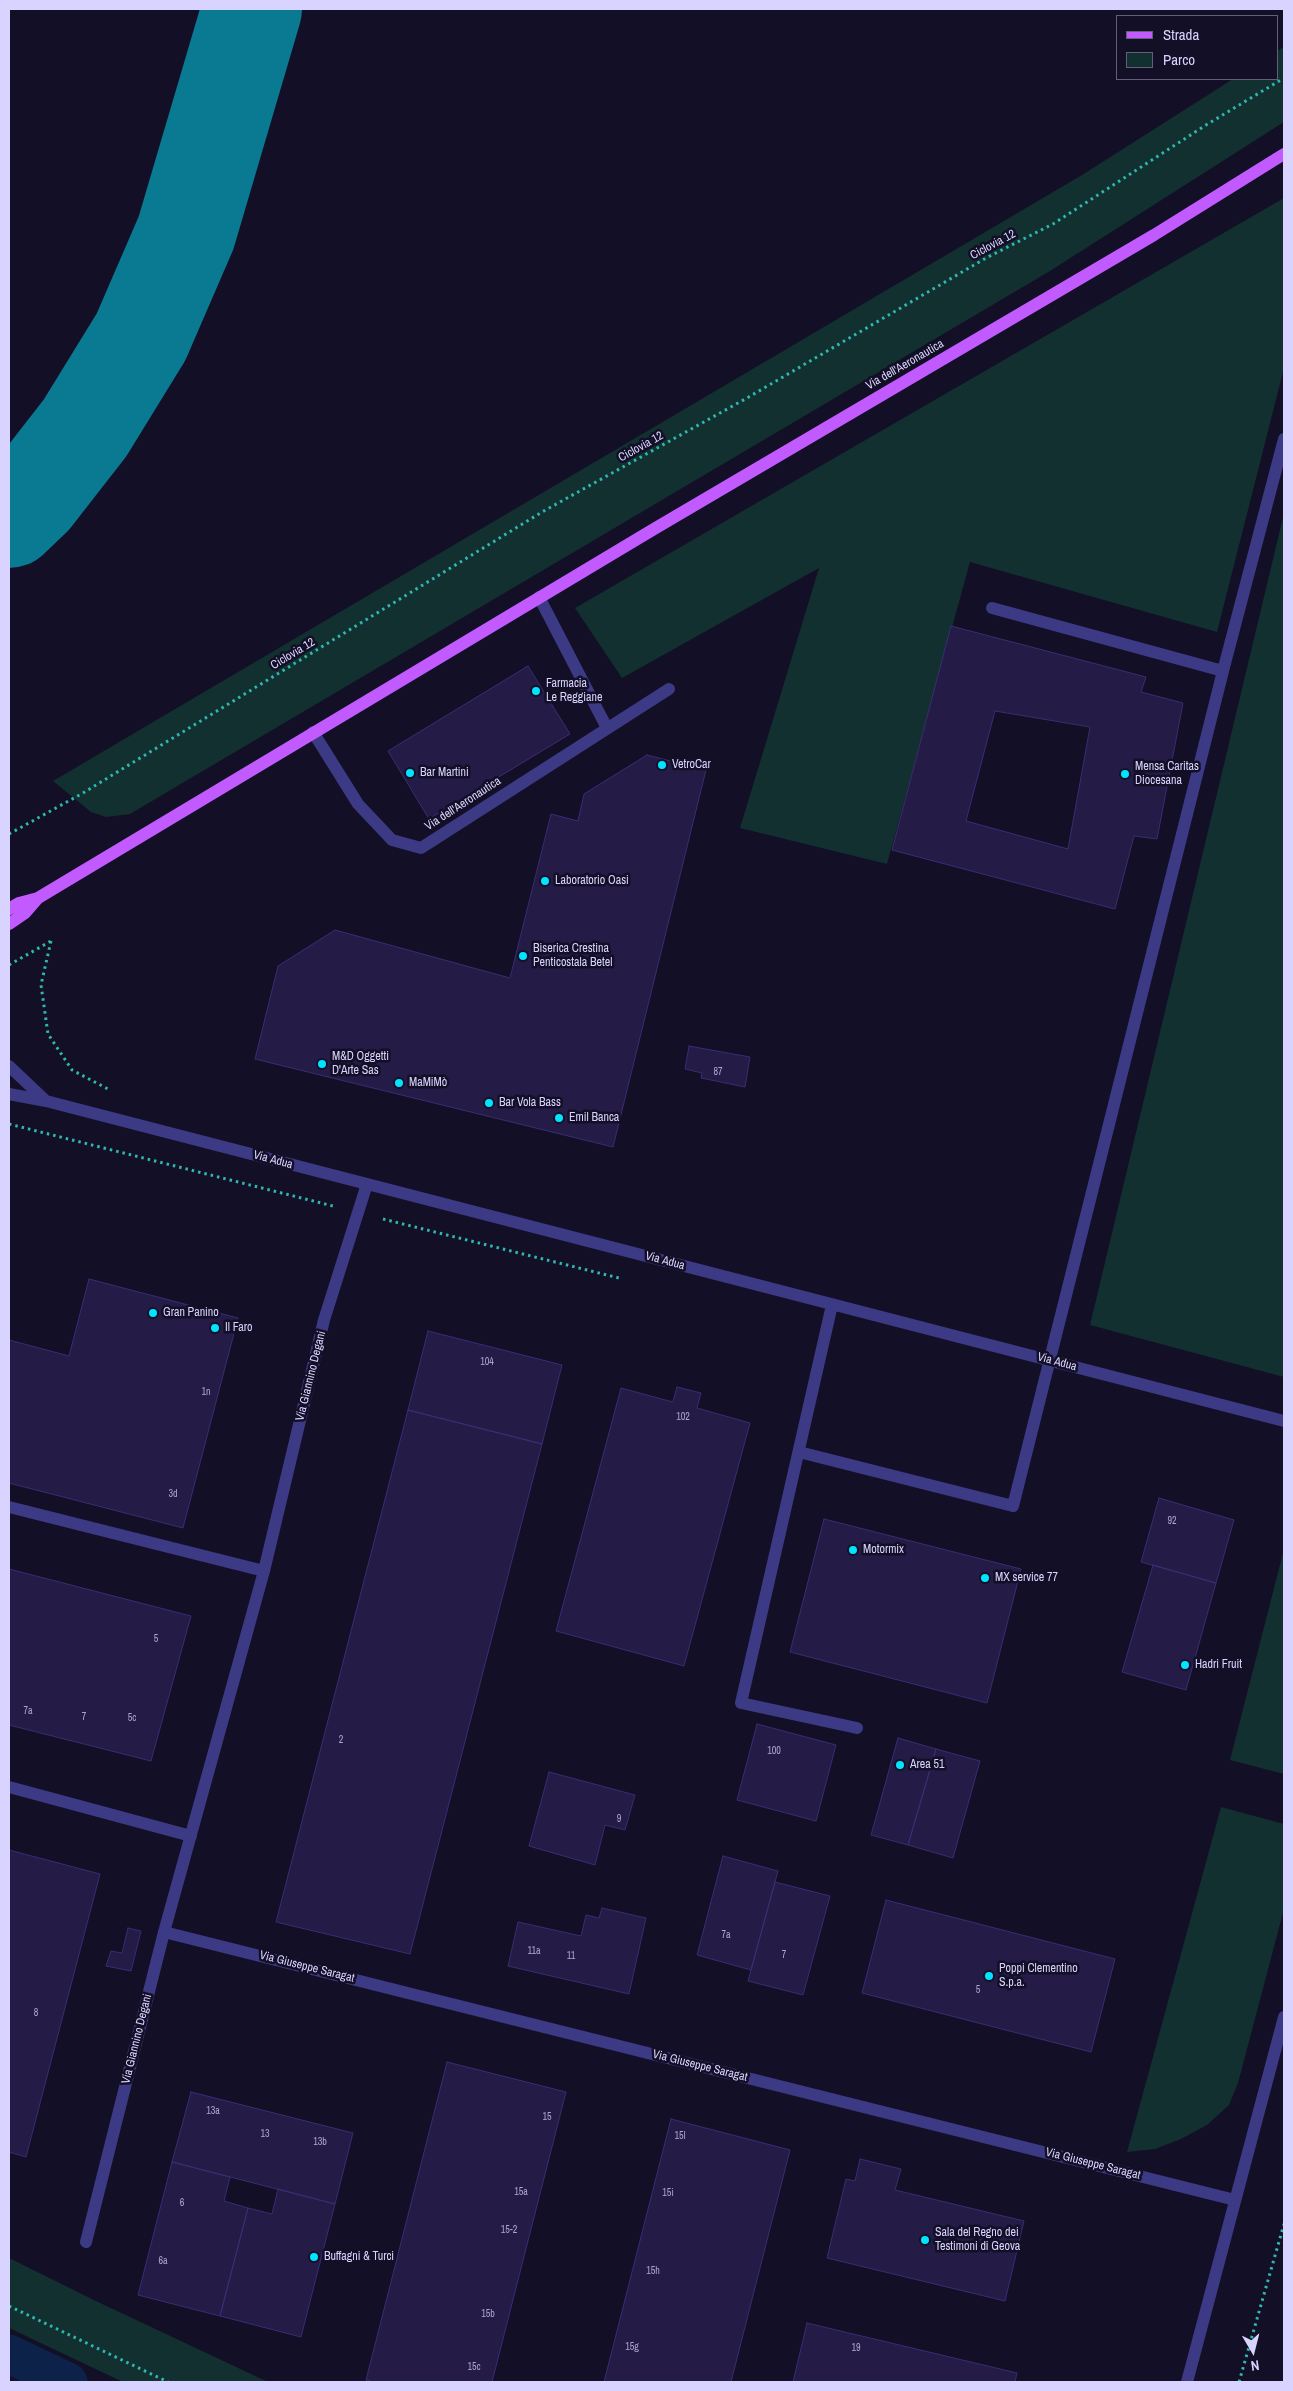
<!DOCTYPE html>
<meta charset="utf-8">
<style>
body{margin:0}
#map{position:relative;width:1293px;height:2391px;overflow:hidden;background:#130f26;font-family:"Archivo Narrow",sans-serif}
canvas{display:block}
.frame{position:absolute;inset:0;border:10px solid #d9d4ff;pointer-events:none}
.legend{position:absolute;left:1116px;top:15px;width:162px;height:65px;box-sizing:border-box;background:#130f26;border:1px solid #625e7d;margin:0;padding:6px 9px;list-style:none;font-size:15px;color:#d9d4ff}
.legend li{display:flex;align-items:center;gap:10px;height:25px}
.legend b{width:25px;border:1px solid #625e7d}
.north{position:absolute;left:1228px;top:2326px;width:50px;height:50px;-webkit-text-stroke:4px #130f26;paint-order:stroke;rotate:172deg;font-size:14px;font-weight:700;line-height:20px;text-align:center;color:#d9d4ff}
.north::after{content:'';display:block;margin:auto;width:18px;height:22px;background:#d9d4ff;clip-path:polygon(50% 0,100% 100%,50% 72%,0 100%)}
</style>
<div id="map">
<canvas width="1293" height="2391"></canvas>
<div class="frame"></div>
<ul class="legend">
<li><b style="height:6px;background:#c25bff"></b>Strada</li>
<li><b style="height:14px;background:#12302f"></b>Parco</li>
</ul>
<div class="north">N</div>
</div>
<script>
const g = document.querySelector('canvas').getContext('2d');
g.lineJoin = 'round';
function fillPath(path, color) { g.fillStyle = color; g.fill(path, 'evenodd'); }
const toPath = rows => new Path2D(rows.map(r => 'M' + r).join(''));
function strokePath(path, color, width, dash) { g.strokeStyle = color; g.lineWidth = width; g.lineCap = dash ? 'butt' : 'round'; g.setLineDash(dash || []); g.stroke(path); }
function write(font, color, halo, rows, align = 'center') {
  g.font = font + ' "Archivo Narrow",sans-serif'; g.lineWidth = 5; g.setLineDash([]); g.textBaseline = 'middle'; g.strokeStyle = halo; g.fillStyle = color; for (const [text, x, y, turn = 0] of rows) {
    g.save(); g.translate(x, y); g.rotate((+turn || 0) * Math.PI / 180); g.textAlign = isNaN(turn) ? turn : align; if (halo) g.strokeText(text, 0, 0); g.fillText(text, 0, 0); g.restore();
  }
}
const green = toPath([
 [1284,47,1284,122,1050,271,130,814,106,817,91,812,53,781,1082,175,1233,79,1277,79,1277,51],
 [1284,198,1284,368,1217,632,970,562,887,864,740,828,819,568,622,678,575,608],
 [1284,513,1284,1377,1090,1325],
 [1284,1549,1284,1774,1230,1760],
 [1221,1807,1284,1824,1284,1909,1238,2083,1229,2105,1207,2125,1181,2139,1155,2149,1127,2152],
 [9,2258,98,2302,268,2382,123,2382,9,2328]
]);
const canal = toPath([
 [9,2354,68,2382]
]);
const taxiway = toPath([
 [9,518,32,496,85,428,141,337,186,233,252,9]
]);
const building = toPath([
 [951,626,1146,677,1141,692,1183,703,1157,839,1134,836,1115,909,892,850,951,626],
 [995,711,1090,727,1068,849,966,821,995,711],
 [528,666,570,734,429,819,388,751,528,666],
 [647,755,706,770,613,1147,255,1059,278,966,335,930,510,978,551,814,578,821,584,794,647,755],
 [689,1046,750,1057,745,1087,701,1078,702,1073,685,1069,689,1046],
 [89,1279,238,1318,183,1528,9,1483,9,1340,69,1356,89,1279],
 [428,1331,562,1365,542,1444,408,1410,428,1331],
 [677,1387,701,1393,697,1408,750,1423,684,1666,556,1631,621,1388,673,1402,677,1387],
 [408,1410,542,1444,410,1954,276,1922,408,1410],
 [1159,1498,1234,1520,1216,1583,1141,1562,1159,1498],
 [824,1519,1021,1569,987,1703,790,1652,824,1519],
 [1153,1565,1216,1583,1186,1690,1122,1672,1153,1565],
 [9,1569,191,1616,151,1761,9,1725,9,1569],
 [757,1724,836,1745,816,1821,737,1800,757,1724],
 [898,1738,936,1749,908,1845,871,1835,898,1738],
 [936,1749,980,1761,953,1858,908,1845,936,1749],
 [549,1772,635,1795,625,1830,605,1825,595,1865,529,1846,549,1772],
 [9,1850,100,1874,26,2157,9,2152,9,1850],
 [723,1856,778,1871,751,1970,697,1955,723,1856],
 [775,1882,830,1896,803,1995,748,1981,775,1882],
 [886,1900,1115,1959,1091,2052,862,1993,886,1900],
 [602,1908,646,1918,629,1994,508,1966,518,1922,581,1936,586,1915,599,1918,602,1908],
 [128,1928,141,1931,131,1971,106,1966,111,1951,122,1953,128,1928],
 [447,2062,566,2092,492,2382,373,2382,366,2380,447,2062],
 [191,2092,353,2133,335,2204,172,2162,191,2092],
 [671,2119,790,2150,731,2382,604,2382,671,2119],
 [860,2159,901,2169,895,2190,1024,2221,1005,2301,827,2258,846,2179,855,2181,860,2159],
 [172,2162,230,2177,224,2201,248,2208,220,2316,138,2295,172,2162],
 [278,2189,335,2204,301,2337,220,2316,248,2208,272,2214,278,2189],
 [807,2323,1017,2373,1015,2382,793,2382,807,2323]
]);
const path = toPath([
 [9,834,83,793,542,512,747,398,986,258,1053,224,1206,125,1284,78],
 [51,941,41,985,48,1034,72,1070,108,1089],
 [9,965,51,941],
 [9,1124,333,1206],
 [383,1219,619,1278],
 [9,2306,168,2382],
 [1239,2382,1284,2224]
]);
const minor = toPath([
 [539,597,607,728],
 [1223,671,1284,439],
 [313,732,358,804,392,840,421,848,669,689],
 [9,1066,46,1101],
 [9,1094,46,1101,1284,1421],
 [832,1305,741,1703,857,1728],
 [799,1452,1013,1506,1223,671,992,608],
 [9,1507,264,1571],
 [9,1787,191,1836],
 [164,1932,1235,2200],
 [86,2242,164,1932,264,1571,324,1320,367,1184],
 [1187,2382,1284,2017]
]);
const major = toPath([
 [9,909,19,903,38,898,654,529,1154,235,1284,154],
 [9,924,25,913,38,898]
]);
const markers = [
 [536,691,5,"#00e5ff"],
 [662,765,5,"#00e5ff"],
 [410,773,5,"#00e5ff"],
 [1125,774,5,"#00e5ff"],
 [545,881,5,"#00e5ff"],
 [523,956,5,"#00e5ff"],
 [322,1064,5,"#00e5ff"],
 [399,1083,5,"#00e5ff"],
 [489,1103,5,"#00e5ff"],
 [559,1118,5,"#00e5ff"],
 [153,1313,5,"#00e5ff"],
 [215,1328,5,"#00e5ff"],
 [853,1550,5,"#00e5ff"],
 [985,1578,5,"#00e5ff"],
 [1185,1665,5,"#00e5ff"],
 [900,1765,5,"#00e5ff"],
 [989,1976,5,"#00e5ff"],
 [925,2240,5,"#00e5ff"],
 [314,2257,5,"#00e5ff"]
];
const numberNames = [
 ["87",718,1072],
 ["104",487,1362],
 ["1n",206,1392],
 ["102",683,1417],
 ["3d",173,1494],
 ["92",1172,1521],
 ["5",156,1639],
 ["7a",28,1711],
 ["7",84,1717],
 ["5c",132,1718],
 ["2",341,1740],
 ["100",774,1751],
 ["9",619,1819],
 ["7a",726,1935],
 ["11a",534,1951],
 ["7",784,1955],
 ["11",571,1956],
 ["5",978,1990],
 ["8",36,2013],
 ["13a",213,2111],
 ["15",547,2117],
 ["13",265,2134],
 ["15l",680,2136],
 ["13b",320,2142],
 ["15a",521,2192],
 ["15i",668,2193],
 ["6",182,2203],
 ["15-2",509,2230],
 ["6a",163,2261],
 ["15h",653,2271],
 ["15b",488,2314],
 ["15g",632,2347],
 ["19",856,2348],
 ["15c",474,2367]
];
const streetNames = [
 ["Ciclovia 12",993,245,-28],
 ["Via dell'Aeronautica",905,365,-30],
 ["Ciclovia 12",641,447,-29],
 ["Ciclovia 12",293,654,-31],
 ["Via dell'Aeronautica",463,804,-33],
 ["Via Adua",273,1160,15],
 ["Via Adua",665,1261,15],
 ["Via Adua",1057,1362,15],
 ["Via Giannino Degani",311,1376,-76],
 ["Via Giuseppe Saragat",307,1967,14],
 ["Via Giannino Degani",137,2039,-76],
 ["Via Giuseppe Saragat",700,2066,14],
 ["Via Giuseppe Saragat",1093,2164,14]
];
const poiNames = [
 ["Farmacia",546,684],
 ["Le Reggiane",546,698],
 ["VetroCar",672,765],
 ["Mensa Caritas",1135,767],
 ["Diocesana",1135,781],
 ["Bar Martini",420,773],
 ["Laboratorio Oasi",555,881],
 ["Biserica Crestina",533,949],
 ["Penticostala Betel",533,963],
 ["M&D Oggetti",332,1057],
 ["D'Arte Sas",332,1071],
 ["MaMiMò",409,1083],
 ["Bar Vola Bass",499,1103],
 ["Emil Banca",569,1118],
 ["Gran Panino",163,1313],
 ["Il Faro",225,1328],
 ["Motormix",863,1550],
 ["MX service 77",995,1578],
 ["Hadri Fruit",1195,1665],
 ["Area 51",910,1765],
 ["Poppi Clementino",999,1969],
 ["S.p.a.",999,1983],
 ["Sala del Regno dei",935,2233],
 ["Testimoni di Geova",935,2247],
 ["Buffagni & Turci",324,2257]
];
fillPath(green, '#12302f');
strokePath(canal, '#0c2248', 39);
strokePath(taxiway, '#0a7a92', 100);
fillPath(building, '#241b47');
strokePath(building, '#3b2d73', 1);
strokePath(path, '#2fb8b0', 3, [2.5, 4]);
strokePath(minor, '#3d3a85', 12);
strokePath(major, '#c25bff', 12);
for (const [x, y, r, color] of markers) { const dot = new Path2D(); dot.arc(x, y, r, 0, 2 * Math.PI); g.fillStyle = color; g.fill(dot); strokePath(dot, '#130f26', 2); }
write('10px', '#aca6d1', null, numberNames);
write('12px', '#d9d4ff', '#130f26', streetNames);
write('12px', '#d9d4ff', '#130f26', poiNames, 'left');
</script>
